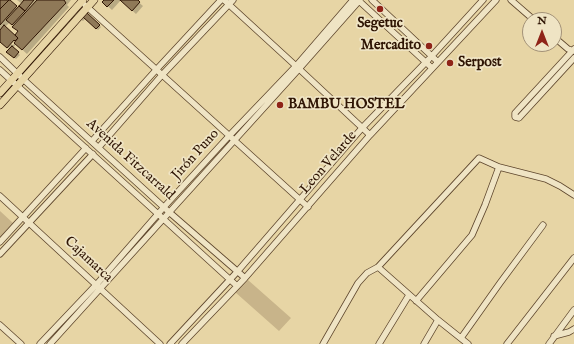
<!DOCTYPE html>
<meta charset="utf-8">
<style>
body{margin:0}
#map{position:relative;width:574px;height:344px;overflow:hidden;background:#e7d5a5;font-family:"IM FELL English",serif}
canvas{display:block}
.north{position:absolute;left:522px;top:12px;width:40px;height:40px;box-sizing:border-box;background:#efe4c4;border:1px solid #a29177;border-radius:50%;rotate:0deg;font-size:11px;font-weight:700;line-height:16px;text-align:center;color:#2f1504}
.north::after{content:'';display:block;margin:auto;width:14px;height:18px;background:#8f2418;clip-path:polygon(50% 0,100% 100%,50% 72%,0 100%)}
</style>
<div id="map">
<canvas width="574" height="344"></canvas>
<div class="north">N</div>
</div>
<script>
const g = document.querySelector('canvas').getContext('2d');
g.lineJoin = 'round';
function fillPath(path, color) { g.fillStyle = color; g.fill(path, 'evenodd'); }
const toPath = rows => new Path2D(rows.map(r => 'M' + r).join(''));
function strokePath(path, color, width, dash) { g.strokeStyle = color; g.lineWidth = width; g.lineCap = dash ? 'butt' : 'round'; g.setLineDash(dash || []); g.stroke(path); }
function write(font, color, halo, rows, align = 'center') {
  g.font = font + ' "IM FELL English",serif'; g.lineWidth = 3.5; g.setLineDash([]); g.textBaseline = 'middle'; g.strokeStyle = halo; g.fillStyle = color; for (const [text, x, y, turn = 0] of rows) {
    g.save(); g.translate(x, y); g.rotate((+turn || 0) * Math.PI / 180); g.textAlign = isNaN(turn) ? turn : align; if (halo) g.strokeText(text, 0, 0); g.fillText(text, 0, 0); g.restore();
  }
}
const green = toPath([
 [0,211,13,223,0,237],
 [248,280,291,318,279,331,235,292]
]);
const shadow = toPath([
 [0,0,8,0,18,9,22,4,17,0,71,0,67,5,69,7,27,54,16,44,13,48,20,55,16,59,8,52,10,50,0,41],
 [10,22,19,32,19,38,13,45,11,44,17,38,5,27],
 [105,0,121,0,112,10,103,2],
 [121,0,136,0,143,6,136,14],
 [86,13,101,27,98,30,86,18,83,21,80,19]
]);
const building = toPath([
 [0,0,9,0,0,9,0,0],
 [9,0,10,0,17,6,0,25,0,9,9,0],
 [24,0,34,0,25,11,19,6,24,0],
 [37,0,64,0,66,3,22,50,14,43,18,38,15,35,18,31,12,27,37,0],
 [104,0,114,0,107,7,102,2,104,0],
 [120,0,138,0,140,2,132,11,120,0],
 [19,6,25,11,12,25,6,20,19,6],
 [86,12,100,25,96,29,83,17,80,20,79,19,86,12],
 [4,25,18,38,15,41,14,40,7,48,0,42,0,30,4,25],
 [12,46,19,52,14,58,6,52,12,46]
]);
const minor = toPath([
 [224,0,296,66,370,135],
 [358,0,432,68],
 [372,0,438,62],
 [511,0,534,20],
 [85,5,308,207],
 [554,37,568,49,574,51],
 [574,49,515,113,515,117,519,118,574,58],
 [0,57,23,79,169,212,245,278],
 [0,70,237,286],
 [92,141,156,70,221,0],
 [99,147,162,75,233,0],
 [0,196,160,344],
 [0,242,86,148],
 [0,254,93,154],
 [378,267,438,320,468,344],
 [416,301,472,235,485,205,499,167],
 [0,325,21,344],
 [554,336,569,332,574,329],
 [461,338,500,283,543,225],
 [40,344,96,285,164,207,229,136,296,66,353,0],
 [50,344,299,69,360,0],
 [170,344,237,272,362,128,429,59,483,0],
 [182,344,245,278,370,135,496,0],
 [323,344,358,283,367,273,378,267,479,158,499,167,546,179,560,186,574,195],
 [379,344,409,295],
 [424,344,438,320],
 [507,344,574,258],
 [549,344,574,310]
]);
const major = toPath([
 [0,93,83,0],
 [0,105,94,0]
]);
const markers = [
 [380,9,4,"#8f2418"],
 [429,46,4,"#8f2418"],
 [450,63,4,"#8f2418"],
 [280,105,4,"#8f2418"]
];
const poiNames = [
 ["Segetuc",380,24,"center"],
 ["Mercadito",421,46,"right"],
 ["Serpost",458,63],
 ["BAMBU HOSTEL",288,105]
];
const streetNames = [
 ["Jirón Puno",196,155,-48],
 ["Avenida Fitzcarrald",130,160,42],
 ["Leon Velarde",329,163,-49],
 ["Cajamarca",88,260,43]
];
fillPath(green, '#c8b48a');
fillPath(shadow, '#0003');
fillPath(building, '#8f7958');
strokePath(building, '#2f1504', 1);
strokePath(minor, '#5d452c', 7);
strokePath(major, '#2f1504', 8);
strokePath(minor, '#efe4c4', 5.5);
strokePath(major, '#e7d5a5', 7);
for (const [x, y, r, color] of markers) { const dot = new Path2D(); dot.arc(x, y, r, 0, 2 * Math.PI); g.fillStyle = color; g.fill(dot); strokePath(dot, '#efe4c4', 1.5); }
write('bold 14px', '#2f1504', '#efe4c4', poiNames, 'left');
write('14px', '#2f1504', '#efe4c4', streetNames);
</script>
